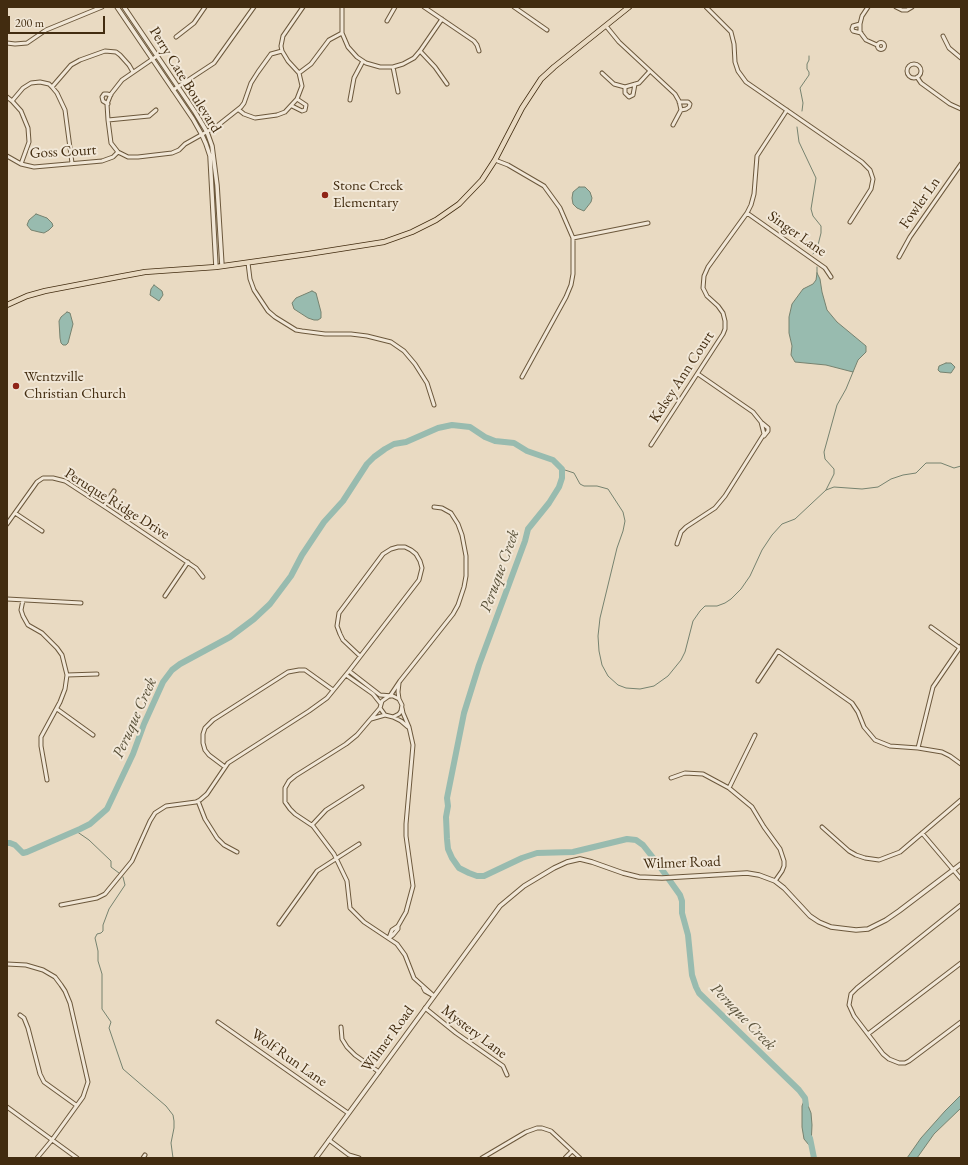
<!DOCTYPE html>
<style>
body{margin:0}
#map{position:relative;width:968px;height:1165px;overflow:hidden;background:#e9dac2;font-family:"EB Garamond",serif}
canvas{display:block}
.frame{position:absolute;inset:0;border:8px solid #422c10;pointer-events:none}
.scale{position:absolute;left:8px;top:16px;width:97px;height:18px;box-sizing:border-box;border:2px solid #422c10;border-top:0;padding-left:5px;font-size:12px;line-height:14px;white-space:nowrap;color:#422c10;-webkit-text-stroke:3px #f1e7d7;paint-order:stroke}
</style>
<div id="map">
<canvas width="968" height="1165"></canvas>
<div class="frame"></div>
<div class="scale">200 m</div>
</div>
<script>
const g = document.querySelector('canvas').getContext('2d');
g.lineJoin = 'round';
function fillPath(path, color) { g.fillStyle = color; g.fill(path, 'evenodd'); }
const toPath = rows => new Path2D(rows.map(r => 'M' + r).join(''));
function strokePath(path, color, width, dash) { g.strokeStyle = color; g.lineWidth = width; g.lineCap = dash ? 'butt' : 'round'; g.setLineDash(dash || []); g.stroke(path); }
function write(font, color, halo, rows, align = 'center') {
  g.font = font + ' "EB Garamond",serif'; g.lineWidth = 4; g.setLineDash([]); g.textBaseline = 'middle'; g.strokeStyle = halo; g.fillStyle = color; for (const [text, x, y, turn = 0] of rows) {
    g.save(); g.translate(x, y); g.rotate((+turn || 0) * Math.PI / 180); g.textAlign = isNaN(turn) ? turn : align; if (halo) g.strokeText(text, 0, 0); g.fillText(text, 0, 0); g.restore();
  }
}
const water = toPath([
 [579,187,585,187,590,192,592,198,591,202,584,211,577,208,573,204,572,198,573,192,579,187],
 [36,214,47,218,52,223,53,226,49,230,44,233,39,232,31,230,27,225,29,220,36,214],
 [817,273,820,279,822,292,827,310,837,322,866,346,866,352,858,360,853,372,826,365,795,362,791,355,792,346,789,333,789,317,792,304,803,289,813,284,816,280,817,273],
 [154,285,162,291,163,295,159,301,150,295,151,289,154,285],
 [312,291,316,293,321,312,321,318,318,320,314,320,308,318,294,309,292,303,296,298,312,291],
 [67,312,70,313,73,324,68,343,66,345,63,345,61,343,60,338,59,321,61,317,67,312],
 [946,363,951,363,955,367,951,373,940,372,938,370,939,366,946,363],
 [961,1095,961,1108,934,1134,917,1158,907,1158,921,1138,945,1111,961,1095],
 [805,1098,811,1113,812,1125,811,1146,809,1145,804,1139,802,1127,802,1106,805,1098]
]);
const stream = toPath([
 [802,111,803,103,800,88,809,75,809,72,807,69,807,64,809,60,809,56],
 [797,127,799,142,816,178,811,209,813,216,821,226,821,233,817,249,813,254],
 [817,267,817,273],
 [562,469,574,473,580,484,584,486,597,486,608,489,623,512,625,521,623,531,617,548,600,618,598,636,599,651,602,665,608,676,618,685,626,688,640,689,654,686,668,676,681,660,685,652,693,621,700,611,705,606,717,606,725,603,731,599,741,589,750,576,762,550,772,535,782,524,795,519,826,490,834,487,862,489,878,487,891,479,903,475,916,473,926,463,941,463,954,468,961,466],
 [826,490,834,474,834,469,825,459,824,452,837,405,846,389,853,372],
 [76,831,89,840,111,861,111,867,119,873],
 [123,877,125,885,109,909,103,925,103,931,101,933,97,934,95,938,98,951,98,961,102,974,102,1009,111,1022,109,1028,123,1069,166,1106,173,1115,174,1121,174,1128,171,1143,173,1158]
]);
const river = toPath([
 [7,843,10,843,15,845,23,853,27,852,80,829,90,824,107,809,133,754,144,724,163,682,172,670,180,664,230,637,254,619,270,604,291,576,302,555,324,522,343,501,367,464,374,457,385,449,394,444,406,442,438,428,452,425,470,427,485,437,495,441,514,443,527,451,553,460,562,469,562,478,559,487,549,503,528,529,525,541,479,665,464,713,447,798,448,806,446,817,447,839,448,849,452,858,459,868,469,873,477,876,484,876,522,858,537,853,573,852,627,839,636,840,643,845,658,864,680,895,682,901,682,913,688,935,692,975,696,987,699,993,799,1090,805,1098,806,1105],
 [810,1138,814,1158]
]);
const minor = toPath([
 [342,7,342,33,348,47,357,57,366,63,380,67,393,67,403,64,414,58,420,51,442,19],
 [424,7,474,41,477,45,479,51],
 [514,7,547,30],
 [706,7,731,32,734,44,735,62,738,71,746,82,862,162,870,170,873,179,871,189,850,222],
 [868,7,862,16,860,24,860,32,866,40,877,45],
 [896,7,902,10,907,10,912,7],
 [387,21,395,7],
 [860,24,853,26,852,29,853,31,861,33],
 [606,26,619,42,675,94,679,101,681,110,673,125],
 [943,36,949,48,961,58],
 [176,37,194,23,205,7],
 '877.5 46a3.5 3.5 0 1 1 7 0a3.5 3.5 0 1 1-7 0Z',
 [7,43,15,44,27,43,46,30,102,7],
 [420,51,435,67,447,84],
 [157,56,122,80,111,94,107,104,108,120,111,143,118,152,128,157,138,157,172,153,179,150,185,144,217,126,241,107,244,103,251,83,258,72,271,54,282,51],
 '907 71a7 7 0 1 1 14 0a7 7 0 1 1-14 0Z',
 [393,67,398,92],
 [299,73,311,64,329,40,342,33],
 [602,73,614,84,625,87,639,83,650,71],
 [917,77,921,83,950,104,961,109],
 [52,87,71,65,80,60,105,51,116,52,120,55,129,65,133,72],
 [625,87,625,93,629,97,633,95,635,84],
 [173,90,214,63,254,7],
 [7,97,12,101,21,111,28,128,29,142,21,164],
 [350,100,354,78,363,61],
 [12,101,23,88,31,83,40,82,49,84,52,87,57,93,65,110,72,163],
 [679,102,688,102,690,104,689,107,686,109,681,110],
 [108,104,103,101,102,97,104,94,107,94,111,95],
 [292,106,302,111,305,110,306,105,297,99],
 [239,110,244,114,255,118,277,115,285,112,297,99,302,86,299,73,288,61,282,51,281,46,283,36,303,7],
 [108,120,149,116,156,110],
 [7,156,21,164,34,167,102,161,113,157,118,152],
 [495,160,508,165,544,186,560,208,573,238,573,274,571,285,566,297,522,377],
 [747,213,825,268,831,277],
 [573,238,648,223],
 [899,257,910,237,961,164],
 [248,263,250,279,254,290,268,311,275,317,296,330,302,331,325,334,351,334,367,336,391,342,404,351,415,364,427,383,434,405],
 [762,423,768,428,768,431,764,436],
 [651,445,723,334,725,329,725,321,723,313,718,306,707,296,703,288,704,276,708,267,747,213,751,205,754,194,757,156,787,110],
 [104,506,114,491],
 [15,513,42,531],
 [7,524,37,482,43,478,53,478,65,481,108,509,196,568,203,577],
 [677,544,681,532,686,527,715,508,725,496,764,434,761,422,753,412,698,374],
 [165,596,188,562],
 [7,599,81,603],
 [23,600,21,610,23,616,28,625,42,633,57,648,62,655,67,675,65,689,60,702,41,737,41,746,47,780],
 [931,627,960,648],
 [349,671,380,695,393,696,399,699,402,705,401,711,399,714,393,717,385,715,380,708,382,701,389,696],
 [67,675,97,674],
 [346,675,373,694,381,704],
 [758,681,778,651,852,703,858,712,864,727,875,740,890,746,918,748,942,752,950,756,961,764],
 [399,683,398,692,399,699],
 [390,696,400,681,453,614,458,605,464,587,466,576,466,556,462,535,458,524,451,513,442,508,434,507],
 [380,708,357,735,346,744,295,776,289,781,285,788,285,802,290,809,295,814,313,826,334,854,347,881,350,908,364,922,397,944,405,955,414,978,434,996],
 [57,709,93,735],
 [393,717,401,721,408,727],
 [371,719,385,715],
 [918,748,933,687,961,646],
 [225,767,209,755,205,750,203,743,203,734,205,728,213,720,288,672,299,670,305,670,333,690],
 [671,778,685,773,703,774,729,788,752,807,764,827,780,849,784,861,784,866,782,871,775,881],
 [729,788,755,735],
 [198,801,205,819,217,838,224,845,237,852],
 [312,825,326,810,362,787],
 [822,827,849,851,856,855,865,858,879,860,900,852,961,800],
 [922,833,961,879],
 [61,905,97,898,105,894,132,861,150,821,155,813,166,806,196,802,200,800,207,794,228,763,309,711,327,698,349,671,419,580,422,568,420,561,416,554,411,550,405,547,398,547,391,549,383,554,339,613,337,626,340,634,343,640,360,656],
 [961,905,857,988,851,994,849,1005,854,1016,883,1054,889,1059,899,1063,905,1063,909,1061,961,1022],
 [279,924,317,871,359,844],
 [389,938,392,930,398,926,406,912,413,886,406,836,406,824,413,745,409,727,403,713,402,708],
 [389,938,393,935,398,929,398,926],
 [7,964,26,965,43,970,55,977,61,985,65,991,70,1003,88,1082,83,1097,52,1140,37,1158],
 [423,987,425,991,432,995],
 [425,1008,456,1033,503,1066,507,1075],
 [20,1015,24,1018,28,1028,40,1074,44,1082,76,1105],
 [218,1022,348,1113],
 [341,1027,342,1039,347,1047,355,1055,379,1072],
 [868,1034,961,963],
 [7,1107,77,1158],
 [329,1140,349,1155,359,1158],
 [143,1158,145,1155],
 [482,1158,526,1132,537,1128,542,1128,551,1131,580,1158],
 [565,1158,572,1151]
]);
const tertiary = toPath([
 [117,7,193,119,202,135,206,144,210,156,216,267],
 [124,7,195,112,207,132,212,146,217,185,222,266],
 [316,1158,500,906,524,886,554,868,567,862,580,859,592,862,623,873,639,877,662,878,747,873,759,875,775,881,784,888,810,916,819,922,831,927,856,930,868,929,886,920,899,911,961,864]
]);
const primary = toPath([
 [7,305,27,296,45,291,118,277,145,272,216,267,308,254,384,242,412,232,436,220,459,204,482,180,495,160,522,108,541,79,554,67,629,7]
]);
const markers = [
 [325,195,4,"#8f2418"],
 [16,386,4,"#8f2418"]
];
const streetNames = [
 ["Perry Cate Boulevard",185,80,58],
 ["Goss Court",63,152,-3],
 ["Fowler Ln",920,203,-55],
 ["Singer Lane",797,234,35],
 ["Kelsey Ann Court",682,377,-57],
 ["Peruque Ridge Drive",117,504,32],
 ["Wilmer Road",682,863,-2],
 ["Mystery Lane",474,1032,37],
 ["Wilmer Road",388,1039,-54],
 ["Wolf Run Lane",289,1058,35]
];
const poiNames = [
 ["Stone Creek",333,186],
 ["Elementary",333,203],
 ["Wentzville",24,377],
 ["Christian Church",24,394]
];
const waterNames = [
 ["Peruque Creek",500,571,-70],
 ["Peruque Creek",135,718,-66],
 ["Peruque Creek",743,1017,46]
];
fillPath(water, '#98bbaf');
strokePath(water, '#76826f', 1);
strokePath(stream, '#76826f', 1);
strokePath(river, '#98bbaf', 6);
strokePath(minor, '#6c583c', 5);
strokePath(tertiary, '#6c583c', 5.5);
strokePath(primary, '#422c10', 6);
strokePath(minor, '#f1e7d7', 3);
strokePath(tertiary, '#f1e7d7', 3.5);
strokePath(primary, '#e9dac2', 4.5);
for (const [x, y, r, color] of markers) { const dot = new Path2D(); dot.arc(x, y, r, 0, 2 * Math.PI); g.fillStyle = color; g.fill(dot); strokePath(dot, '#f1e7d7', 1.5); }
write('15px', '#422c10', '#f1e7d7', streetNames);
write('15px', '#422c10', '#f1e7d7', poiNames, 'left');
write('italic 16px', '#585038', '#f1e7d7', waterNames);
</script>
